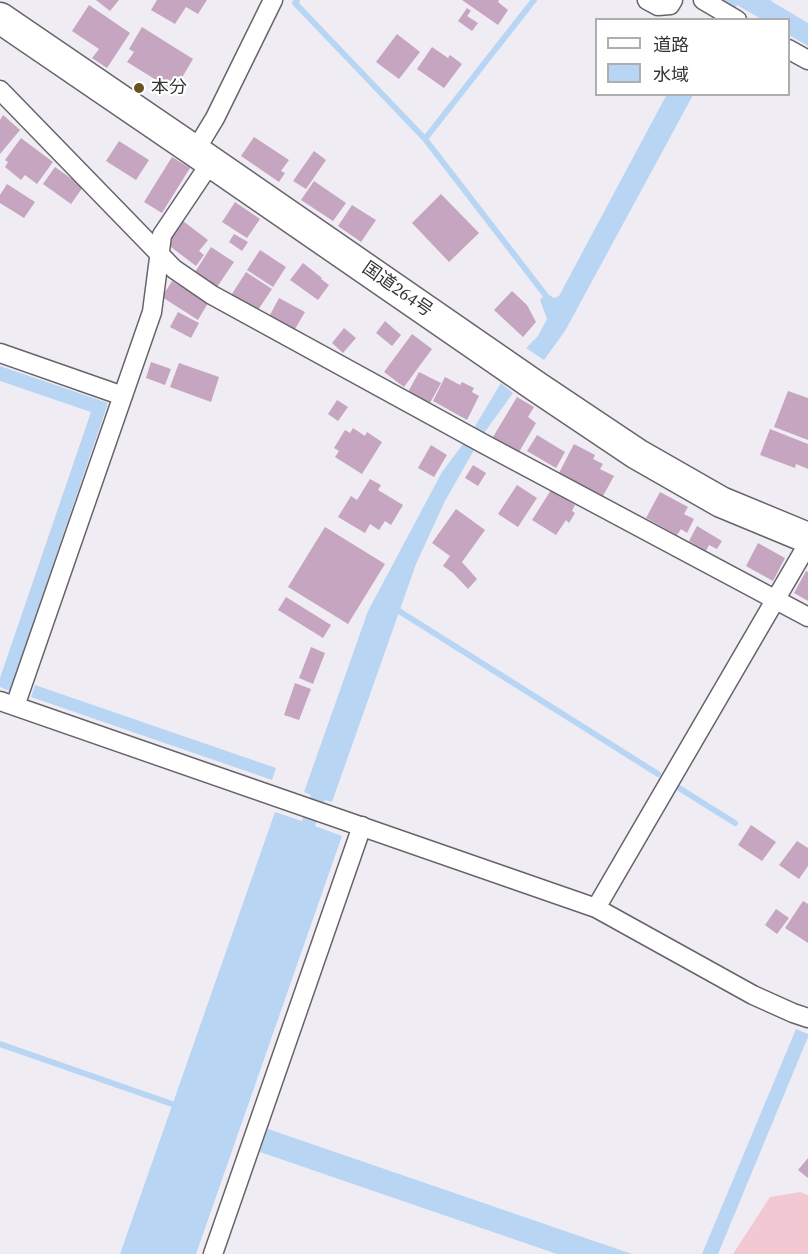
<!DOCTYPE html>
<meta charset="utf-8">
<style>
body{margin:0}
#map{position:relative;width:808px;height:1254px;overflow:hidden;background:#efecf3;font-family:"Source Serif 4","Noto Sans JP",serif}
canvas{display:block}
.legend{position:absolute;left:595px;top:18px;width:195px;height:78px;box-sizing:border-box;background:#fff;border:2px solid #aeaeaf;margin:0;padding:8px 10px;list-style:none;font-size:18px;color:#353436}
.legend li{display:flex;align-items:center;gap:12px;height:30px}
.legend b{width:30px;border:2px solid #aeaeaf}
</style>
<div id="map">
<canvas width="808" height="1254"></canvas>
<ul class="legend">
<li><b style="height:8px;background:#fff"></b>道路</li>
<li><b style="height:16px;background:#b8d6f4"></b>水域</li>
</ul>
</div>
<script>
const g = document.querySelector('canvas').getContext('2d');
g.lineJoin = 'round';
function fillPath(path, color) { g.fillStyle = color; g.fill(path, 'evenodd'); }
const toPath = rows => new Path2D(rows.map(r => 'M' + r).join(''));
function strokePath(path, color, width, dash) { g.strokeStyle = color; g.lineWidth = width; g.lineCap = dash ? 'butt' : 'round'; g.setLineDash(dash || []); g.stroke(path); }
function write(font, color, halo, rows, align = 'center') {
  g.font = font + ' "Source Serif 4","Noto Sans JP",serif'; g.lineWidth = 4.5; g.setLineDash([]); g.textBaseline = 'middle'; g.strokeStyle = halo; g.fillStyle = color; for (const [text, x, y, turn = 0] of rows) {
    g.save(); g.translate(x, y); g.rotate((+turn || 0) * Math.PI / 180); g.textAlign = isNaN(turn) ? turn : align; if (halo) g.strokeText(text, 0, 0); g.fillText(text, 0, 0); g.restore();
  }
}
const green = toPath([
 [800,1192,808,1195,808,1254,733,1254,770,1197]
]);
const water = toPath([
 [724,0,771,0,771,1,808,23,808,46,789,35,788,20,761,19,737,5,728,19,713,20],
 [667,94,693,95,565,331,544,360,526,348,538,336,547,319,540,300,546,293,554,298,559,296],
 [0,366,108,403,10,691,0,687,0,678,91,412,0,381],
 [501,383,513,393,482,436,445,501,416,564,332,802,325,800,315,826,342,836,196,1254,120,1254,275,812,302,821,311,795,304,792,368,611,442,472,469,436],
 [35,685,276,768,272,780,31,697],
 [796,1029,808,1034,808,1037,718,1254,702,1254],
 [267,1129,268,1129,632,1254,557,1254,260,1152]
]);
const stream = toPath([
 [297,0,295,3,425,139,550,301],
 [425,139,534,0],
 [399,611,658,774],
 [679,788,735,823],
 [0,1044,172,1104]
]);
const building = toPath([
 [96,0,119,0,110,11],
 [157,0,207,0,198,14,186,7,175,24,151,10],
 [462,0,499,0,498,2,508,10,498,25],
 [89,5,130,33,107,68,92,58,99,49,72,31],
 [467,8,471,11,467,16,478,23,472,31,458,21],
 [142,27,193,59,174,91,127,62,134,52,129,49],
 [397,34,420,52,399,79,376,62],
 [432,47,448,58,450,55,462,64,444,88,417,69],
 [3,115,20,130,0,154,0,120],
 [254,137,289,160,281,171,285,173,279,182,241,156],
 [21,138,53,162,37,184,25,175,21,180,5,167,8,162,5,160],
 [119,141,149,160,136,180,106,161],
 [314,151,326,160,306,189,293,181],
 [172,157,190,168,162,213,144,202],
 [55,167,83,187,71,204,43,184],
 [314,181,346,203,333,221,301,200],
 [7,184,35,202,24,218,0,203,0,195],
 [441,194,479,233,449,262,412,223],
 [235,202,260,219,247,238,222,222],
 [352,205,376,220,361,242,338,226],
 [183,221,208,240,199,251,204,255,196,266,167,244],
 [234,234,248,242,242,251,229,242],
 [211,247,234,262,217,287,195,272],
 [260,250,286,267,273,287,247,270],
 [303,263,322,278,321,279,329,285,318,300,290,280],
 [246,272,272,289,256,313,230,297],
 [172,281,208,303,198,320,162,297],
 [512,291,527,305,536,322,523,337,494,310],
 [279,298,305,312,295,329,270,315],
 [178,312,199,323,191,338,170,327],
 [385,321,401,335,392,346,376,333],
 [344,328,356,338,343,353,332,343],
 [412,334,432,349,404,387,384,372],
 [151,362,171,369,165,385,146,378],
 [179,363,219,377,211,402,170,387],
 [419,372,441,383,430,403,408,392],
 [445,377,460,385,462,382,474,388,472,392,479,396,467,420,433,401],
 [788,391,808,398,808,440,774,427],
 [517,397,534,407,528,417,536,423,519,452,493,437],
 [337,400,348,407,338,421,328,414],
 [353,428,365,436,367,432,382,442,362,474,335,457,339,451,334,448,345,430,350,433],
 [770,429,808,444,808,469,796,464,795,468,760,455],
 [537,435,565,452,556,468,527,451],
 [574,444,595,455,593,459,603,464,600,469,614,476,603,496,559,473],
 [431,445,447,455,434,477,418,468],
 [473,465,486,473,478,486,465,478],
 [370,479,381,485,378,490,403,505,391,525,385,521,379,530,370,524,365,533,338,517,351,496,357,500],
 [517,485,537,498,518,527,498,514],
 [551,490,575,505,572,511,575,513,569,523,566,520,556,535,532,520],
 [660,492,688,507,684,514,694,519,687,533,681,529,677,535,646,518],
 [456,509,485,530,462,562,477,579,468,589,453,573,443,566,450,556,432,543],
 [697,526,722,541,717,549,709,545,706,551,689,541],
 [325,527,385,564,348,624,288,587],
 [758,543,785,558,773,581,746,566],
 [806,571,808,572,808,601,794,593],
 [286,597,331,625,323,638,278,610],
 [311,647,325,653,313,684,299,678],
 [295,683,311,689,299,720,284,715],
 [751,825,776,842,762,861,738,845],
 [797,841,808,848,808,866,799,879,779,865],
 [803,901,808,904,808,943,785,928],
 [776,909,789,918,777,934,765,925],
 [808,1158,808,1178,798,1170]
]);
const minor = toPath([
 [647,0,658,6,670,5,673,0],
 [703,0,737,20],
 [788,49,808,60],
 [0,90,174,269,212,295,484,444,808,617],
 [195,151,215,118,273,0],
 [0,353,123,396],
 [0,701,596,908,753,995,793,1013,808,1018],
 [15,706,152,312,162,235,211,162],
 [596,908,802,554,808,549],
 [213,1254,362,826]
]);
const trunk = toPath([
 [0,18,211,162,537,387,637,454,721,502,808,538]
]);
const markers = [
 [139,88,6,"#675322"]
];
const poiNames = [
 ["本分",151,88]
];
const streetNames = [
 ["国道264号",397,290,35]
];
fillPath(green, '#f2c9d3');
fillPath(water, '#b8d6f4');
strokePath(stream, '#b8d6f4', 6);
fillPath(building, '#c6a5c0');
strokePath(minor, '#66646a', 21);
strokePath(trunk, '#66646a', 33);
strokePath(minor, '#fff', 18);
strokePath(trunk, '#fff', 30);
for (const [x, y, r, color] of markers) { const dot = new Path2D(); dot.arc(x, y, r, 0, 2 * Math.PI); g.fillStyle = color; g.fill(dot); strokePath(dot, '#fff', 2); }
write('18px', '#353436', '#fff', poiNames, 'left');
write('18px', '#353436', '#fff', streetNames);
</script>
